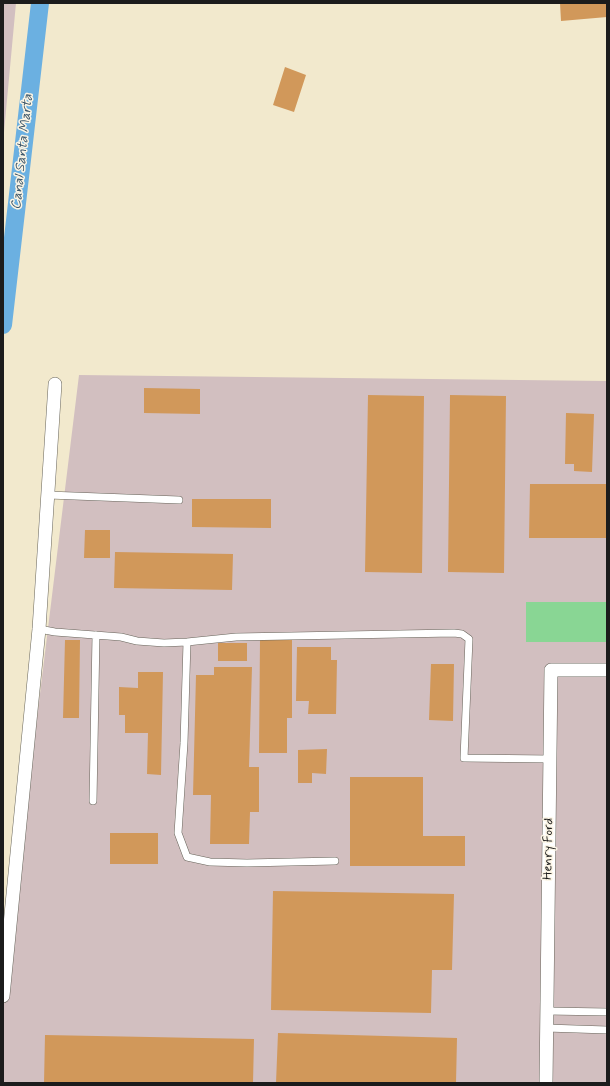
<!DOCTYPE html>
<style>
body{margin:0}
#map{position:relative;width:610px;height:1086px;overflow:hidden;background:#f2e9cd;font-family:Mynerve,sans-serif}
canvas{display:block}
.frame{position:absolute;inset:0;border:4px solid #1c1c1c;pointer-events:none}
</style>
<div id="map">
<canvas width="610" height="1086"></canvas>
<div class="frame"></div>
</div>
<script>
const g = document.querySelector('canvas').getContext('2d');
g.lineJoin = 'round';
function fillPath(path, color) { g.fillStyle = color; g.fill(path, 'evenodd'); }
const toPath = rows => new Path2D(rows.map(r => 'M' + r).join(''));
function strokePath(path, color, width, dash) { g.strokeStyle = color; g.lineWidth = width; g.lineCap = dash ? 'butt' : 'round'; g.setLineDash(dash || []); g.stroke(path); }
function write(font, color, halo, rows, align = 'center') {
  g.font = font + ' Mynerve,sans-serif'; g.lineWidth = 3; g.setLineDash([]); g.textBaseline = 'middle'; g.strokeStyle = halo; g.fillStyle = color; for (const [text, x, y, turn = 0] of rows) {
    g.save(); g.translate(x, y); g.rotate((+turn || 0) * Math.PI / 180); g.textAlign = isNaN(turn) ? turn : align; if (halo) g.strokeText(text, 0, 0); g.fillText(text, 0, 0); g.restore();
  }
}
const industrial = toPath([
 [3,3,16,3,3,143],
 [79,375,607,381,607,1083,3,1083,3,996]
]);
const green = toPath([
 [526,602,607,602,607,642,526,642]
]);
const canal = toPath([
 [3,325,40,3]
]);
const building = toPath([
 [560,3,607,3,607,17,561,21],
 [285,67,306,75,294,112,273,105],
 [144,388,200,389,200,414,144,413],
 [368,395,424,396,422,573,365,572],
 [450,395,506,396,504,573,448,572],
 [566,413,594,414,592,472,574,471,574,464,565,464],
 [530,484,607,484,607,538,529,538],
 [192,499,271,499,271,528,192,527],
 [85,530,110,530,110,558,84,558],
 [115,552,233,554,232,590,114,588],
 [65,640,80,640,79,718,63,718],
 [260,640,292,640,292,718,287,718,287,753,259,753],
 [218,643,247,643,247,661,218,661],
 [297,647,331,647,331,660,337,660,336,714,308,714,309,701,296,701],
 [431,664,454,664,453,721,429,720],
 [214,667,252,667,249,767,259,767,259,812,250,812,249,844,210,844,211,795,193,795,196,675,214,675],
 [138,672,163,672,161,775,147,774,148,733,125,733,125,715,119,715,119,687,138,688],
 [327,749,326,774,312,773,312,783,298,783,298,750],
 [350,777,423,777,423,836,465,836,465,866,350,866],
 [110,833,158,833,158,864,110,864],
 [273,891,454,894,452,970,432,970,431,1013,271,1010],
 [278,1033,457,1038,456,1083,276,1083],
 [45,1035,254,1039,253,1083,44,1083]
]);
const lane = toPath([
 [48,495,179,500],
 [39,629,55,632,121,637,137,641,164,643,187,642,236,637,454,633,462,634,469,639,464,758,550,759],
 [187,642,184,743,178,833,187,857,210,862,247,863,335,861],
 [93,801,96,635],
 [547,1011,607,1012],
 [546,1028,607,1030]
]);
const street = toPath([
 [3,996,39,629,55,384],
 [546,1083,551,670,607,670]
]);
const streetNames = [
 ["Henry Ford",549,849,-89]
];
const waterNames = [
 ["Canal Santa Marta",23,152,-84]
];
fillPath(industrial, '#d2bfc0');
fillPath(green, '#89d694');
strokePath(canal, '#6bb0e1', 18);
fillPath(building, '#d1985a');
strokePath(lane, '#67645a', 8);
strokePath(street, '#67645a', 14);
strokePath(lane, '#fff', 7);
strokePath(street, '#fff', 13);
write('13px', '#1c1c1c', '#fcf5e5', streetNames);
write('italic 14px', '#3c576b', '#fcf5e5', waterNames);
</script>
